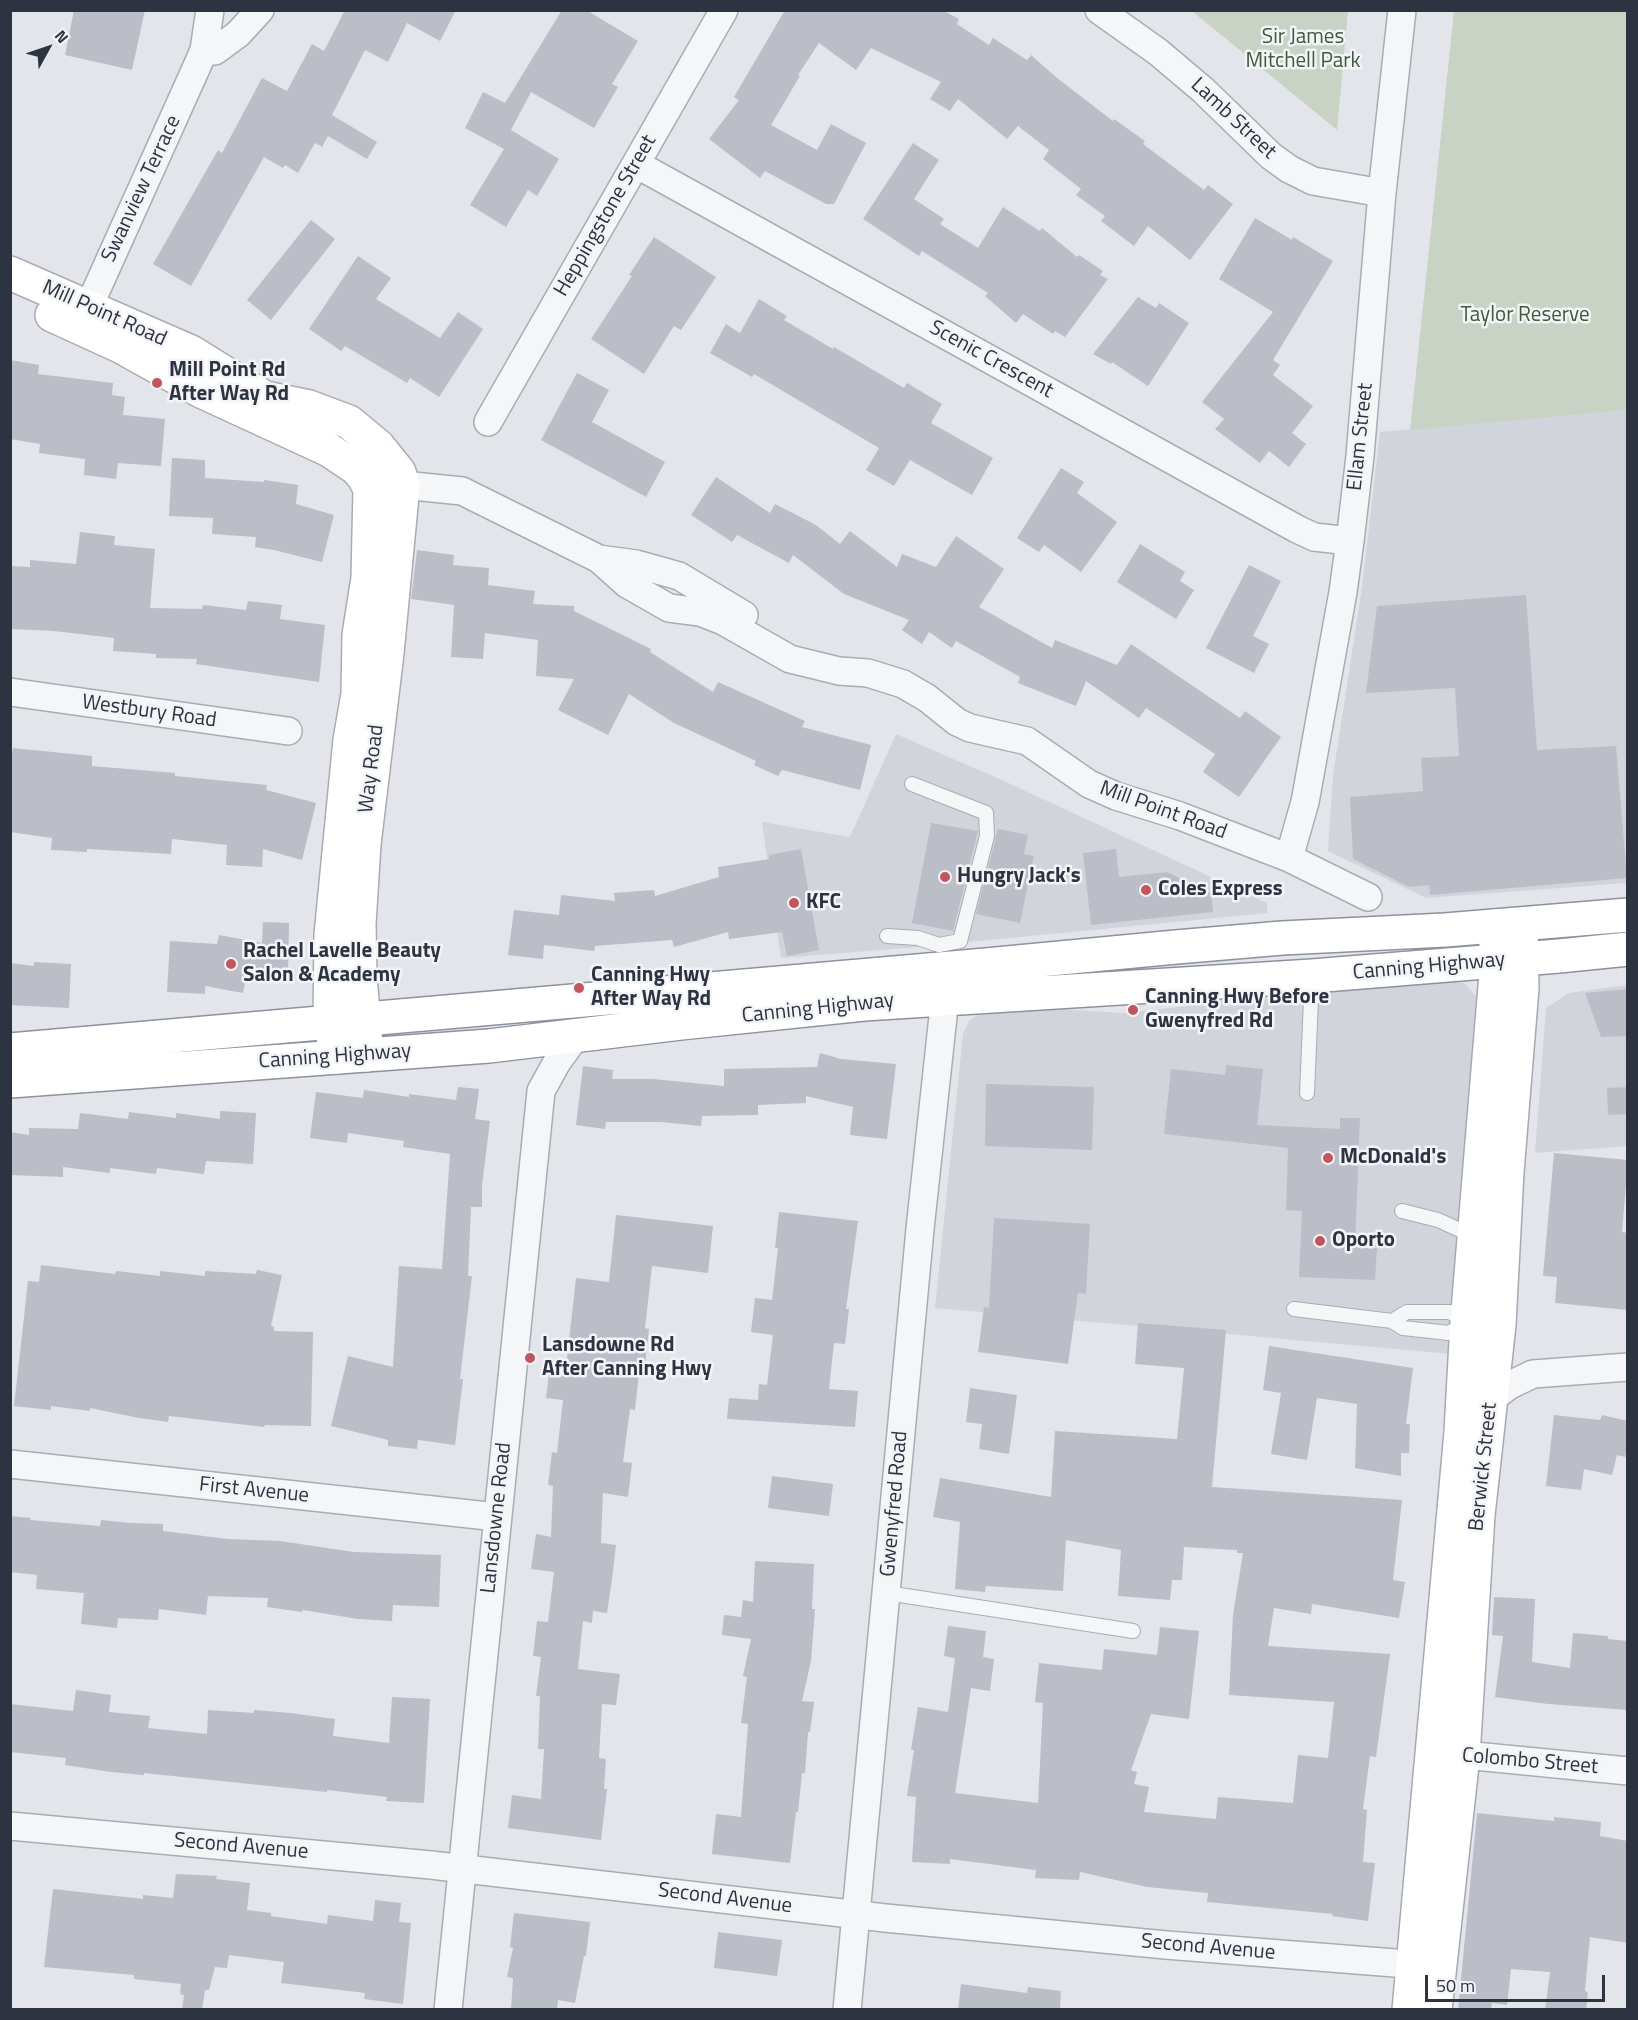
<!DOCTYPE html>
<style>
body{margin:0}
#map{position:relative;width:1638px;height:2020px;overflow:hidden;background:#e3e5ea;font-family:"Titillium Web",sans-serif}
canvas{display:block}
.frame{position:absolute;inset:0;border:12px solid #2d3340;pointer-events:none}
.north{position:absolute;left:18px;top:18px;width:60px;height:60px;-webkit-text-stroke:4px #f3f4f7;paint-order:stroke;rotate:50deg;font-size:16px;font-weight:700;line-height:24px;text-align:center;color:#2d3340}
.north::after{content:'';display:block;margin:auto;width:21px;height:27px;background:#2d3340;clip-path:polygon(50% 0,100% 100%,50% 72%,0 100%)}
.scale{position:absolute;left:1425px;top:1975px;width:180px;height:27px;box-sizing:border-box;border:3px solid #2d3340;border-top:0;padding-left:8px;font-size:18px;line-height:21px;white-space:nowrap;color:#2d3340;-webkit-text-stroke:4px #f3f4f7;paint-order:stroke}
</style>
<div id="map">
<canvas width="1638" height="2020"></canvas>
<div class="frame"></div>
<div class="north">N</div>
<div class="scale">50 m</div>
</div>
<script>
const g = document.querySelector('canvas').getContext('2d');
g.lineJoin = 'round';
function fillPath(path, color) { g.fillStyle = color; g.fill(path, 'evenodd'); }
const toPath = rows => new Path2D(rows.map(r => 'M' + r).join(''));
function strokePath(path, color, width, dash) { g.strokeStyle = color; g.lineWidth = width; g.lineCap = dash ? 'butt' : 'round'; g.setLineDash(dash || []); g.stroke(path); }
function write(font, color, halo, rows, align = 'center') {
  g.font = font + ' "Titillium Web",sans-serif'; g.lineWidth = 5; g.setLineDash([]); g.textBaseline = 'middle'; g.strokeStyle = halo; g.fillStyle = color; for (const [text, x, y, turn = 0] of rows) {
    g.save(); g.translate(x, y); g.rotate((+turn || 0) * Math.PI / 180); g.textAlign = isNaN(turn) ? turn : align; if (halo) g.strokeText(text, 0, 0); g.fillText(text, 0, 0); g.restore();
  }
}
const built = toPath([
 [1627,410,1627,883,1426,898,1328,851,1333,776,1362,587,1380,432],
 [896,734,1004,781,1267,903,1267,913,918,947,781,958,762,822,850,837],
 [1450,979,1465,984,1477,997,1479,1014,1452,1354,935,1308,963,1034,969,1021,978,1015,1057,1009,1123,1013,1187,1006,1224,995],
 [1627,985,1627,1146,1535,1153,1546,1008,1569,993]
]);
const green = toPath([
 [1192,11,1348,11,1337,130],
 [1454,11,1627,11,1627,410,1410,430]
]);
const building = toPath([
 [74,10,145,10,132,70,65,55],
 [345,10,456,10,440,41,407,23,388,62,365,50,332,115,377,142,367,159,328,136,322,147,315,143,298,173,285,165,283,168,264,157,191,286,153,264,218,150,222,153,262,78,287,91,312,44,324,51],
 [562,10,586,10,638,41,612,84,618,87,594,128,531,92,511,130,559,159,537,196,528,190,506,227,470,205,504,149,465,128,483,92,505,103],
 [785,10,942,10,959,19,957,24,989,45,993,38,1027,60,1031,55,1057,78,1113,121,1114,119,1145,141,1143,144,1204,190,1208,185,1233,204,1190,260,1148,226,1134,246,1101,221,1105,216,1076,195,1081,189,1043,159,1049,150,1018,126,1007,139,958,99,950,111,930,99,941,82,871,48,856,70,819,43,798,75,800,76,771,125,817,150,831,124,866,143,834,204,826,204,765,171,760,178,709,139,739,100,734,97],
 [913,143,939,160,914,199,944,219,940,224,978,248,1003,207,1040,231,1042,228,1077,257,1079,255,1103,271,1100,275,1108,279,1065,337,1055,331,1053,334,1023,314,1016,323,985,296,988,293,922,251,919,256,863,219],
 [1255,218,1292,240,1293,237,1333,261,1273,360,1280,365,1273,375,1313,406,1292,433,1306,444,1289,467,1269,451,1260,463,1215,429,1224,419,1202,402,1273,312,1219,279],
 [311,220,335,239,271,320,247,300],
 [654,237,716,277,681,330,674,326,644,374,591,339,632,276,629,275],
 [358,256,391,278,376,299,440,338,458,312,483,329,439,397,410,378,407,383,345,346,341,351,309,329],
 [1138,297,1156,308,1159,303,1189,323,1148,386,1112,362,1111,364,1093,354],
 [759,299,787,316,784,320,833,349,834,347,904,388,907,383,942,404,931,423,993,458,972,495,910,460,894,486,866,470,879,448,754,374,752,377,710,353,726,324,740,333],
 [10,360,39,365,38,374,113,383,112,395,125,397,123,415,165,419,161,466,118,463,116,479,84,475,85,459,39,453,40,444,10,439],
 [577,373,609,390,592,422,665,462,646,497,541,440],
 [172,458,205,460,205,478,264,482,264,480,298,485,296,504,334,515,322,562,274,550,255,547,256,537,212,534,213,518,169,516],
 [1061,468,1084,482,1077,493,1117,522,1081,572,1044,545,1039,552,1017,538],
 [716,477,770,513,775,504,816,525,840,544,850,531,897,567,902,554,936,567,956,536,1004,569,979,607,1052,648,1055,640,1117,665,1131,644,1240,718,1245,711,1281,737,1239,797,1203,772,1215,754,1146,708,1139,718,1086,681,1076,706,1018,683,1020,677,956,641,952,648,929,632,922,644,902,630,909,620,844,594,793,555,789,563,737,535,732,542,691,515],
 [80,532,115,536,114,545,155,549,150,608,202,609,203,605,246,610,248,601,282,605,280,619,325,625,319,682,196,664,197,659,156,658,156,654,113,651,114,638,54,631,10,629,10,566,30,567,30,560,76,564],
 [1140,544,1185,572,1180,581,1194,590,1176,619,1117,582],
 [417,550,454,555,453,565,489,568,488,585,535,591,533,604,574,606,574,611,651,649,650,652,713,692,718,682,805,721,802,727,871,745,860,790,782,770,778,776,754,765,756,761,674,723,629,694,608,735,558,710,574,679,536,676,538,640,485,633,483,659,451,657,454,605,411,599],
 [1249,565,1281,581,1253,636,1269,644,1254,673,1206,648],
 [1526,595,1537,750,1616,746,1627,878,1430,895,1429,885,1409,887,1353,859,1350,797,1423,791,1421,758,1459,756,1455,688,1366,693,1377,606],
 [13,748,92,756,92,766,175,773,175,776,267,785,266,790,316,803,302,860,263,849,262,867,226,865,227,845,172,839,171,854,87,849,87,852,51,850,52,838,10,832,10,766],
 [931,823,978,831,953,931,912,923],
 [998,829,1028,835,1024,854,1034,856,1020,923,976,914],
 [801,849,819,950,787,956,782,932,729,939,728,932,674,947,672,940,595,946,594,951,544,945,543,959,508,955,514,910,559,915,561,895,615,901,614,893,654,890,655,896,719,877,718,867,769,859,769,855],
 [1116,849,1119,877,1167,872,1211,893,1213,912,1091,925,1083,853],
 [263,922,289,923,288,974,247,972,243,993,205,986,205,994,167,992,170,941,217,944,219,935,262,943],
 [34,962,71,964,69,1008,10,1005,10,963,34,966],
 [1628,989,1628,1036,1601,1037,1585,993],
 [820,1053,841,1059,896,1064,887,1139,850,1135,853,1107,806,1096,806,1103,758,1105,758,1115,702,1116,701,1126,661,1122,606,1122,605,1129,576,1125,583,1066,613,1070,612,1079,653,1079,724,1086,724,1069,817,1067],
 [1226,1065,1263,1069,1257,1125,1340,1129,1340,1118,1360,1118,1355,1247,1377,1248,1375,1280,1299,1277,1302,1211,1286,1210,1288,1148,1164,1134,1171,1069,1225,1075],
 [986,1084,1094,1087,1092,1150,985,1146],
 [458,1087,479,1089,475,1119,490,1121,482,1185,482,1207,471,1207,468,1276,472,1276,460,1379,463,1379,455,1445,418,1440,417,1449,388,1446,388,1440,331,1426,348,1356,393,1367,399,1266,442,1269,450,1154,403,1147,404,1141,348,1133,347,1143,310,1138,316,1092,363,1098,364,1090,409,1097,409,1094,456,1100],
 [1628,1087,1628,1114,1608,1115,1607,1088],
 [220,1111,256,1113,253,1164,206,1161,204,1174,157,1168,156,1174,110,1168,110,1173,63,1167,63,1177,10,1175,10,1132,29,1135,29,1128,78,1129,80,1113,128,1119,129,1112,176,1118,176,1113,220,1119],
 [1554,1153,1628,1160,1622,1232,1628,1233,1628,1310,1555,1303,1557,1277,1543,1276],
 [779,1212,858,1221,846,1309,849,1309,845,1344,834,1343,829,1389,858,1391,855,1427,727,1419,729,1398,758,1400,759,1384,767,1385,773,1335,751,1332,755,1298,772,1300,778,1248,775,1248],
 [616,1215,713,1226,708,1273,652,1266,645,1328,649,1329,645,1365,640,1364,635,1410,630,1409,623,1462,632,1463,628,1497,603,1493,601,1543,616,1545,612,1579,607,1613,593,1611,592,1623,583,1621,578,1669,620,1674,616,1705,602,1704,599,1758,606,1759,604,1789,607,1789,601,1840,508,1828,512,1795,541,1799,544,1749,538,1749,540,1696,536,1696,541,1657,533,1656,537,1621,548,1622,554,1572,531,1569,536,1534,551,1537,553,1486,548,1485,552,1452,557,1453,563,1400,546,1398,549,1374,565,1376,576,1278,609,1282],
 [994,1218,1090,1224,1086,1294,1078,1293,1068,1364,978,1352,984,1307,989,1308],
 [41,1265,115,1274,116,1271,160,1276,160,1271,205,1276,205,1271,256,1274,257,1270,282,1275,271,1326,274,1327,274,1331,313,1332,311,1426,265,1425,264,1427,169,1416,168,1422,139,1418,90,1408,90,1411,51,1406,51,1410,14,1406,28,1281,39,1282],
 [1138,1323,1226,1330,1212,1487,1402,1500,1393,1580,1405,1582,1399,1618,1312,1604,1311,1614,1274,1608,1268,1646,1390,1654,1376,1757,1370,1756,1363,1809,1367,1810,1363,1862,1375,1863,1368,1921,1332,1916,1333,1914,1207,1902,1208,1893,1147,1887,1080,1872,1079,1880,1035,1878,1036,1870,950,1859,950,1864,912,1862,916,1797,907,1796,914,1750,911,1750,918,1707,948,1712,955,1658,944,1656,948,1626,986,1631,983,1657,994,1659,990,1691,971,1688,955,1793,1038,1803,1043,1703,1035,1702,1039,1663,1102,1670,1104,1649,1157,1655,1160,1627,1199,1631,1189,1719,1151,1714,1131,1770,1137,1772,1134,1784,1149,1787,1144,1812,1216,1819,1218,1797,1293,1803,1298,1755,1328,1758,1334,1702,1229,1695,1233,1615,1243,1553,1237,1553,1237,1550,1184,1547,1182,1580,1172,1580,1170,1600,1118,1596,1121,1550,1066,1540,1063,1591,986,1586,985,1592,955,1589,960,1522,933,1517,940,1478,1051,1497,1055,1431,1177,1439,1184,1368,1135,1364],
 [1269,1346,1413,1368,1406,1424,1410,1424,1409,1453,1401,1453,1401,1476,1355,1468,1357,1404,1317,1398,1307,1460,1271,1454,1281,1393,1263,1390],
 [970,1388,1017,1395,1009,1454,979,1449,982,1424,966,1422],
 [1554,1415,1600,1420,1602,1415,1628,1421,1628,1446,1625,1457,1617,1455,1612,1475,1584,1469,1581,1490,1546,1486],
 [772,1476,833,1484,829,1516,768,1508],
 [10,1516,31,1518,30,1520,100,1526,101,1520,131,1523,163,1524,163,1531,228,1539,280,1541,354,1552,441,1555,439,1607,393,1605,392,1621,358,1619,303,1610,302,1612,267,1607,268,1598,208,1596,206,1615,159,1609,158,1620,118,1618,117,1628,81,1624,84,1593,36,1589,37,1575,10,1572],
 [755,1561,814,1564,812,1609,815,1609,811,1661,802,1701,814,1702,810,1732,808,1732,805,1773,802,1773,798,1812,796,1812,790,1863,712,1854,716,1814,741,1817,748,1724,741,1723,747,1677,743,1676,751,1639,722,1635,724,1615,741,1617,743,1600,753,1602],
 [1494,1597,1535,1599,1532,1662,1570,1668,1573,1633,1608,1636,1608,1639,1628,1641,1628,1710,1548,1704,1495,1697,1503,1636,1492,1635],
 [76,1690,111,1695,109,1712,150,1716,148,1728,207,1734,208,1710,254,1713,254,1710,290,1713,335,1719,333,1736,389,1743,392,1697,430,1699,424,1803,386,1801,387,1797,327,1790,327,1792,144,1773,144,1775,111,1772,65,1765,66,1758,10,1752,10,1704,73,1711],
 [1477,1813,1554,1821,1554,1817,1601,1822,1600,1836,1628,1841,1628,1943,1590,1937,1585,1991,1588,1992,1586,2010,1545,2010,1550,1972,1511,1969,1507,2005,1492,2003,1491,2010,1458,2010],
 [176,1874,217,1876,216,1879,250,1883,247,1910,271,1913,271,1916,327,1924,328,1915,373,1921,375,1900,401,1903,399,1922,411,1923,403,2004,364,1999,365,1993,281,1983,284,1962,229,1955,227,1968,215,1967,209,1990,205,1990,202,2010,182,2010,184,1995,180,1994,181,1984,134,1979,134,1975,44,1967,53,1889,143,1899,143,1895,173,1898],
 [514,1913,590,1922,586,1956,584,1956,575,2003,558,2000,557,2010,511,2010,513,1978,507,1977,513,1948,510,1947],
 [718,1932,782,1940,777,1976,714,1968],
 [961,1984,1027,1993,1028,1987,1061,1991,1060,2010,958,2010]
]);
const service = toPath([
 [887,936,918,938,939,945,960,941,987,836,986,813,912,784],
 [1307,1093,1312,976],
 [1402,1211,1438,1220,1473,1236],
 [1294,1309,1392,1321,1403,1328,1440,1332,1448,1333,1467,1324],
 [1392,1321,1407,1312,1450,1312,1466,1322],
 [887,1593,1133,1631]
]);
const minor = toPath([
 [1099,10,1158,52,1203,90,1271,156,1289,169,1313,181,1382,193],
 [204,50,215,51,238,34,260,10],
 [636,164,1297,529,1314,537,1350,541],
 [81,324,198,64,204,50,210,10],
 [488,422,724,10],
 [383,487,403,485,462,491,599,559,627,584,669,608,700,612,723,621,790,659,839,671,868,673,903,684,927,698,957,722,970,728,1027,741,1089,784,1116,796,1180,816,1289,858,1368,897],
 [599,559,636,564,679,576,744,615],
 [10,692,288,731],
 [1289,858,1305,802,1343,592,1350,541,1360,456,1382,193,1402,10],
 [1491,1399,1510,1385,1533,1374,1628,1367],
 [10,1464,497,1517],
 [1444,1753,1628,1771],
 [10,1826,431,1865,885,1918,1166,1945,1433,1966],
 [448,2010,541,1091,557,1062,576,1036],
 [847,2010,920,1229,945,998]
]);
const secondary = toPath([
 [10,273,191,352,265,398,309,407,349,422,378,446,399,472,403,485,387,653,364,844,359,924,360,978,367,1055],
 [52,315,122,347,201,391,329,450,356,468,364,477,370,489,368,578,359,635,358,694,350,740,331,935,330,1022,337,1057]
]);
const primary = toPath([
 [1409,2010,1461,1432,1467,1323,1497,962,1495,926],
 [1435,2010,1463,1756,1478,1515,1499,1325,1507,1172,1522,988,1521,929]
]);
const trunk = toPath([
 [10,1050,986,965,1176,947,1282,938,1445,930,1628,915],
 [10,1081,489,1046,681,1023,864,1004,1312,976,1559,956,1628,949]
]);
const markers = [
 [157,383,6,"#c15661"],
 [945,877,6,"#c15661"],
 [1146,890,6,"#c15661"],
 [794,903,6,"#c15661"],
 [231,964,6,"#c15661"],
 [579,988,6,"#c15661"],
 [1133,1010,6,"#c15661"],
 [1328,1158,6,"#c15661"],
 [1320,1241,6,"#c15661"],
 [530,1358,6,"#c15661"]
];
const parkNames = [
 ["Sir James",1303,38],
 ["Mitchell Park",1303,62],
 ["Taylor Reserve",1525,316]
];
const streetNames = [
 ["Lamb Street",1233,119,43],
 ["Swanview Terrace",142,189,-65],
 ["Heppingstone Street",606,216,-60],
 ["Mill Point Road",104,314,24],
 ["Scenic Crescent",991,360,29],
 ["Ellam Street",1361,437,-84],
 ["Westbury Road",149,712,8],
 ["Way Road",372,769,-83],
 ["Mill Point Road",1163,811,20],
 ["Canning Highway",1429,967,-5],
 ["Canning Highway",818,1009,-6],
 ["Canning Highway",335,1057,-4],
 ["Berwick Street",1484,1467,-84],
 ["First Avenue",254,1491,6],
 ["Gwenyfred Road",895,1504,-85],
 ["Lansdowne Road",497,1518,-84],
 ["Colombo Street",1530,1762,5],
 ["Second Avenue",241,1847,5],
 ["Second Avenue",725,1899,7],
 ["Second Avenue",1208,1948,5]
];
const poiNames = [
 ["Mill Point Rd",169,371],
 ["After Way Rd",169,395],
 ["Hungry Jack's",957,877],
 ["Coles Express",1158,890],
 ["KFC",806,903],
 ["Rachel Lavelle Beauty",243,952],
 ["Salon & Academy",243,976],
 ["Canning Hwy",591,976],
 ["After Way Rd",591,1000],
 ["Canning Hwy Before",1145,998],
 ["Gwenyfred Rd",1145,1022],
 ["McDonald's",1340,1158],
 ["Oporto",1332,1241],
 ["Lansdowne Rd",542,1346],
 ["After Canning Hwy",542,1370]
];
fillPath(built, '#d1d4db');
fillPath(green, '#c8d3c5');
fillPath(building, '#bbbec6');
strokePath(service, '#a9acb4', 16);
strokePath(minor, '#a9acb4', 30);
strokePath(secondary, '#a9acb4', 36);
strokePath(primary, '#a4a9b4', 36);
strokePath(trunk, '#8c929f', 36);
strokePath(service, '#f5f6f8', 14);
strokePath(minor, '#f5f6f8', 27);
strokePath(secondary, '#fff', 33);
strokePath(primary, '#fff', 33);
strokePath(trunk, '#fff', 33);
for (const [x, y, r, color] of markers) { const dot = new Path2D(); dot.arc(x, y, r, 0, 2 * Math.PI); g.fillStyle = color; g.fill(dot); strokePath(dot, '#f3f4f7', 2); }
write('21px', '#405a3b', '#f3f4f7', parkNames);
write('21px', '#2d3340', '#f3f4f7', streetNames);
write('bold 21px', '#2d3340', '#f3f4f7', poiNames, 'left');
</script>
